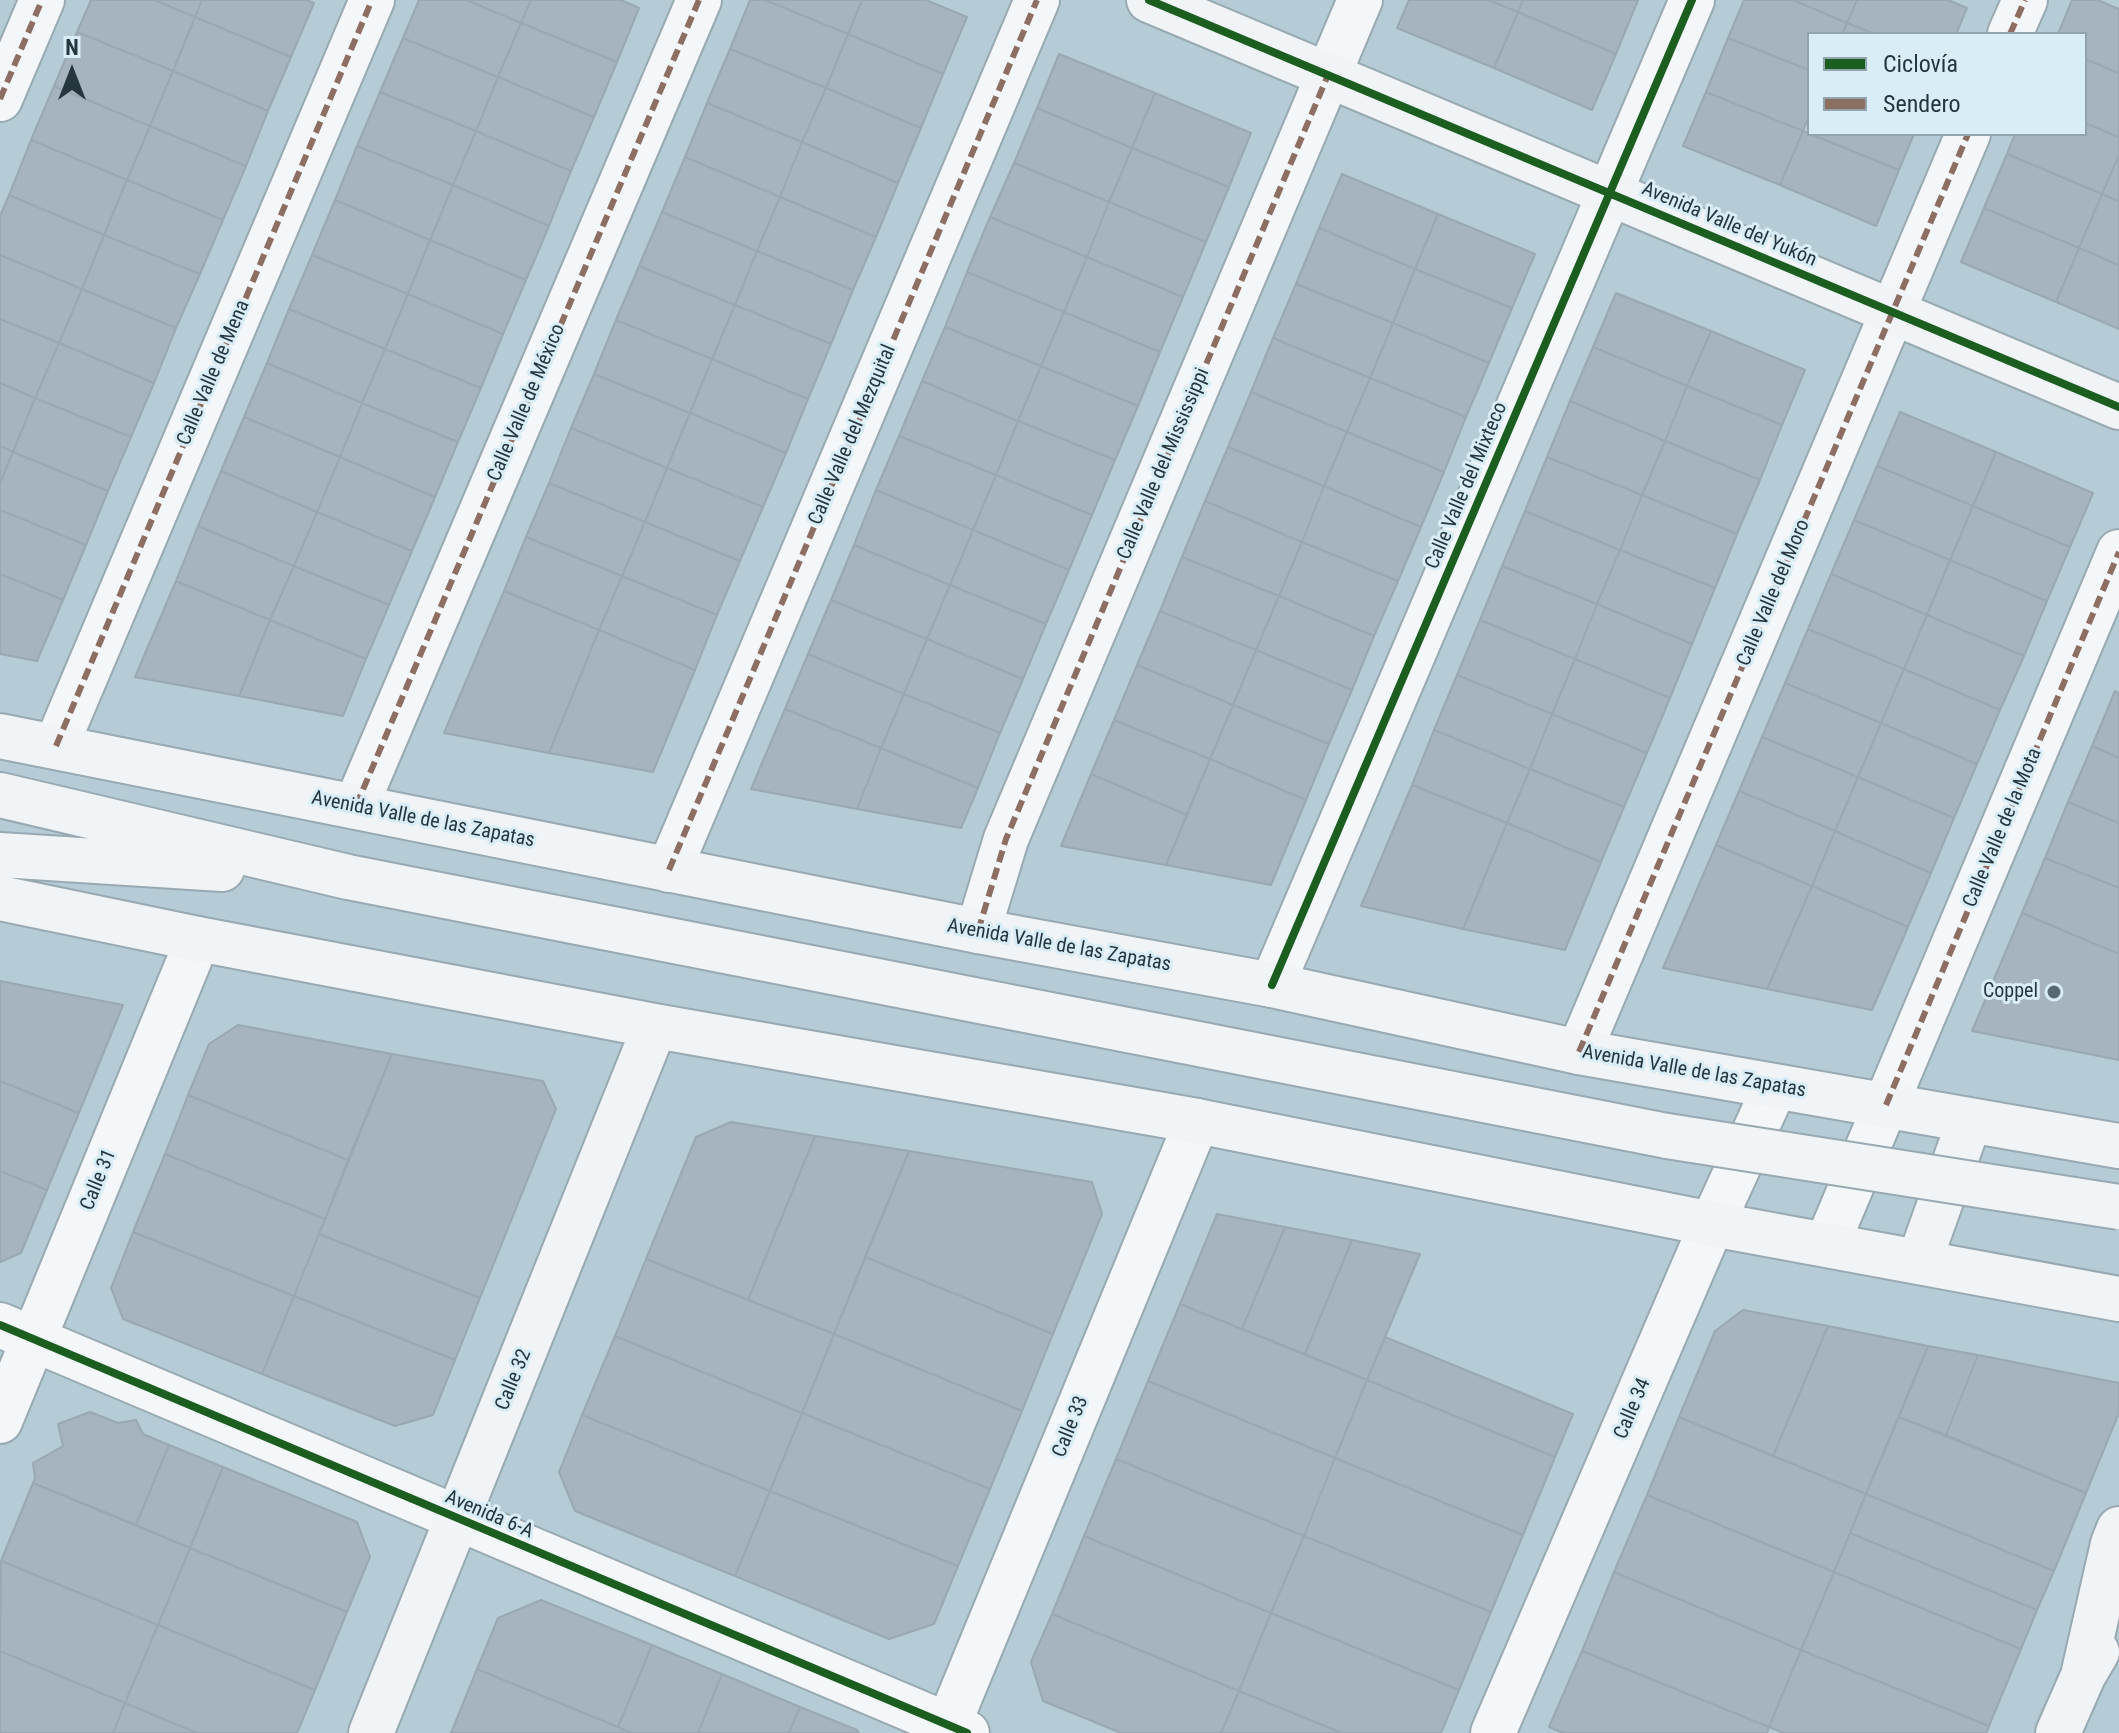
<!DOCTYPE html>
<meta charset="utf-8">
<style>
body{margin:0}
#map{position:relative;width:2119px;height:1733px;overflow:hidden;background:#b5cbd6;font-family:"Roboto Condensed",sans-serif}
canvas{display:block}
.legend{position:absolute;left:1807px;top:32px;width:280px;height:104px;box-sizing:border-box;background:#d9edf7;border:2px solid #91a4ad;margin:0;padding:10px 14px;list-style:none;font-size:24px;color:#26363e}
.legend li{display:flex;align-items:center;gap:16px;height:40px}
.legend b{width:40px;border:2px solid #91a4ad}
.north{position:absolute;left:32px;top:32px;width:80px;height:80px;-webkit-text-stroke:6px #d9edf7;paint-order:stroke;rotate:0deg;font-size:22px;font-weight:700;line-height:32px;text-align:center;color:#26363e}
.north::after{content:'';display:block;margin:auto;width:28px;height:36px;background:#26363e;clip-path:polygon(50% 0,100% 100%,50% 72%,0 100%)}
</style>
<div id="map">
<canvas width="2119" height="1733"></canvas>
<ul class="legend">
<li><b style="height:10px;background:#1b5e20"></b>Ciclovía</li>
<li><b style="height:10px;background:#8d6e63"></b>Sendero</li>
</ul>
<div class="north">N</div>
</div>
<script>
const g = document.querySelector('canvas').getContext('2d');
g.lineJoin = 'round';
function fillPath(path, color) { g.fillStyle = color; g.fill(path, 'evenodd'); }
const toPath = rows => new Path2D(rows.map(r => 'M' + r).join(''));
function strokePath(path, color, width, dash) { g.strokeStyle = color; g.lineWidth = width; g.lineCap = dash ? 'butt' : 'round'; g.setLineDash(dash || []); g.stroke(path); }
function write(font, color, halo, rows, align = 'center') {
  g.font = font + ' "Roboto Condensed",sans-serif'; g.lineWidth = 6; g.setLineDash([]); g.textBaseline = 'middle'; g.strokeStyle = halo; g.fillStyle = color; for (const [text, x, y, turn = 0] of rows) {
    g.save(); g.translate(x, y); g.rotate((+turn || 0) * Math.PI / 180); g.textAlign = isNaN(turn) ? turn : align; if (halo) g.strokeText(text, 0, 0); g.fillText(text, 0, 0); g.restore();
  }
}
const building = toPath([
 [91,0,154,0,195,17,173,71,77,32,91,0],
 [154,0,202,0,195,17,154,0],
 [202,0,307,0,314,3,291,57,195,17,202,0],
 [419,0,466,0,521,23,498,77,403,38,419,0],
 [466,0,531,0,521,23,466,0],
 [531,0,621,0,639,8,617,62,521,23,531,0],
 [750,0,765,0,848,34,826,88,730,49,750,0],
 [765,0,862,0,848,34,765,0],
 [862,0,926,0,967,17,943,74,848,34,862,0],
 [1409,0,1488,0,1518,12,1494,68,1397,28,1409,0],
 [1488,0,1523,0,1518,12,1488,0],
 [1523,0,1638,0,1616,54,1518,12,1523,0],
 [1744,0,1793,0,1847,23,1842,34,1809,34,1809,70,1728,38,1744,0],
 [1793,0,1857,0,1847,23,1793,0],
 [1857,0,1948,0,1967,8,1956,34,1875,34,1847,23,1857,0],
 [2072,0,2098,0,2119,9,2119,73,2085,59,2085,34,2058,34,2072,0],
 [1518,12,1616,54,1592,110,1494,68,1518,12],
 [195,17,291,57,268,111,173,71,195,17],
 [521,23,617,62,594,117,498,77,521,23],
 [1847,23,1875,34,1842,34,1847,23],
 [77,32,173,71,150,126,54,86,77,32],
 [848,34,943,74,921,128,826,88,848,34],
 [403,38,498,77,476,131,380,92,403,38],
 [1728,38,1809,70,1809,116,1803,131,1706,92,1728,38],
 [730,49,826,88,802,142,707,103,730,49],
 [1059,54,1155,93,1132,148,1037,108,1059,54],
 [2085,59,2119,73,2119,137,2085,123,2085,59],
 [173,71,268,111,246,166,150,126,173,71],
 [498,77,594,117,571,171,476,131,498,77],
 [54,86,150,126,127,180,31,140,54,86],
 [826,88,921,128,898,183,802,142,826,88],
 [380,92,476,131,453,185,357,146,380,92],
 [1706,92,1803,131,1780,185,1683,146,1706,92],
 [1155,93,1251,133,1229,187,1132,148,1155,93],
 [707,103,802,142,780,197,685,157,707,103],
 [1037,108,1132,148,1109,202,1014,163,1037,108],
 [2085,123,2119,137,2119,155,2102,194,2007,154,2015,134,2085,134,2085,123],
 [150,126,246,166,223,220,127,180,150,126],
 [476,131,571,171,549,226,453,185,476,131],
 [1803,131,1899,170,1876,226,1780,185,1803,131],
 [1810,134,1914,134,1899,170,1810,134],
 [31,140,127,180,104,235,9,195,31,140],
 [802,142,898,183,876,237,780,197,802,142],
 [357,146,453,185,430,240,335,200,357,146],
 [1132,148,1229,187,1206,242,1109,202,1132,148],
 [2007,154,2102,194,2079,248,1984,208,2007,154],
 [2119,155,2119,201,2102,194,2119,155],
 [685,157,780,197,757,251,662,212,685,157],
 [1014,163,1109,202,1087,257,990,217,1014,163],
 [1342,174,1438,214,1415,269,1319,228,1342,174],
 [127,180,223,220,200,274,104,235,127,180],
 [453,185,549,226,526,280,430,240,453,185],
 [2102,194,2119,201,2119,265,2079,248,2102,194],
 [9,195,104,235,82,289,0,255,0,216,9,195],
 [780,197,876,237,853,290,757,251,780,197],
 [335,200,430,240,408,294,312,255,335,200],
 [1109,202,1206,242,1183,297,1087,257,1109,202],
 [1984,208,2079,248,2056,302,1961,262,1984,208],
 [662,212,757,251,735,305,639,266,662,212],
 [1438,214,1535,254,1512,308,1415,269,1438,214],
 [990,217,1087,257,1064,312,967,272,990,217],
 [1319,228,1415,269,1393,323,1296,284,1319,228],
 [104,235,200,274,176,328,82,289,104,235],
 [430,240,526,280,503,334,408,294,430,240],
 [2079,248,2119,265,2119,329,2056,302,2079,248],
 [757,251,853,290,831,344,735,305,757,251],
 [0,255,82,289,59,343,0,319,0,255],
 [312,255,408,294,385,349,289,309,312,255],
 [1087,257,1183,297,1160,352,1064,312,1087,257],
 [639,266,735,305,712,359,616,320,639,266],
 [1415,269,1512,308,1489,363,1393,323,1415,269],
 [967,272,1064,312,1041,366,945,327,967,272],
 [1296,284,1393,323,1370,378,1273,338,1296,284],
 [82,289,176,328,154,383,59,343,82,289],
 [1616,293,1711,331,1687,386,1593,347,1616,293],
 [408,294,503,334,481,388,385,349,408,294],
 [735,305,831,344,808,399,712,359,735,305],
 [289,309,385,349,362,403,267,363,289,309],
 [1064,312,1160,352,1138,406,1041,366,1064,312],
 [0,319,59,343,35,398,0,383,0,319],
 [616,320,712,359,690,413,594,374,616,320],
 [1393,323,1489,363,1466,417,1370,378,1393,323],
 [945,327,1041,366,1018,421,922,381,945,327],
 [1711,331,1805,370,1782,425,1687,386,1711,331],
 [1273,338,1370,378,1347,432,1251,392,1273,338],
 [59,343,154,383,131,437,35,398,59,343],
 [1593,347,1687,386,1665,441,1570,401,1593,347],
 [385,349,481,388,458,442,362,403,385,349],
 [712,359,808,399,786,453,690,413,712,359],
 [267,363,362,403,340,457,244,417,267,363],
 [1041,366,1138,406,1115,460,1018,421,1041,366],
 [594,374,690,413,667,468,571,428,594,374],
 [1370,378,1466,417,1444,472,1347,432,1370,378],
 [922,381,1018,421,996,475,899,436,922,381],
 [0,383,35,398,13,452,0,446,0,383],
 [1687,386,1782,425,1760,480,1665,441,1687,386],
 [1251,392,1347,432,1324,486,1228,447,1251,392],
 [35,398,131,437,108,491,13,452,35,398],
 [1570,401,1665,441,1642,495,1547,457,1570,401],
 [362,403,458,442,435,497,340,457,362,403],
 [1900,412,1996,452,1973,506,1877,466,1900,412],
 [690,413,786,453,763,507,667,468,690,413],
 [244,417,340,457,317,512,221,471,244,417],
 [1018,421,1115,460,1092,515,996,475,1018,421],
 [571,428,667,468,645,522,549,483,571,428],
 [1347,432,1444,472,1421,527,1324,486,1347,432],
 [899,436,996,475,973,530,876,490,899,436],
 [1665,441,1760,480,1737,534,1642,495,1665,441],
 [0,446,13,452,0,483,0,446],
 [1228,447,1324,486,1302,542,1205,501,1228,447],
 [13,452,108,491,86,545,0,510,0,483,13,452],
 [1996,452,2093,493,2070,547,1973,506,1996,452],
 [340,457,435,497,412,551,317,512,340,457],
 [1547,457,1642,495,1620,550,1525,511,1547,457],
 [1877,466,1973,506,1950,560,1854,520,1877,466],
 [667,468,763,507,740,561,645,522,667,468],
 [221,471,317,512,294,566,198,526,221,471],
 [996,475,1092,515,1069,570,973,530,996,475],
 [549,483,645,522,622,576,526,537,549,483],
 [1324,486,1421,527,1398,581,1302,542,1324,486],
 [876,490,973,530,950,585,854,545,876,490],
 [1642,495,1737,534,1715,588,1620,550,1642,495],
 [1205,501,1302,542,1279,596,1182,557,1205,501],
 [1973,506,2070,547,2047,601,1950,560,1973,506],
 [0,510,86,545,63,600,0,574,0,510],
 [1525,511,1620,550,1597,604,1502,566,1525,511],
 [317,512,412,551,389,605,294,566,317,512],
 [1854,520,1950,560,1927,615,1831,574,1854,520],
 [645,522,740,561,717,615,622,576,645,522],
 [198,526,294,566,270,620,176,581,198,526],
 [973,530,1069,570,1046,624,950,585,973,530],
 [526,537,622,576,599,630,504,591,526,537],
 [1302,542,1398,581,1374,636,1279,596,1302,542],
 [854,545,950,585,927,639,831,600,854,545],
 [1620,550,1715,588,1692,644,1597,604,1620,550],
 [1182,557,1279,596,1256,650,1160,611,1182,557],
 [1950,560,2047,601,2024,656,1927,615,1950,560],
 [294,566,389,605,366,659,270,620,294,566],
 [1502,566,1597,604,1575,659,1480,620,1502,566],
 [0,574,63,600,37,661,0,654,0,574],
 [1831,574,1927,615,1904,669,1808,629,1831,574],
 [622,576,717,615,695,670,599,630,622,576],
 [176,581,270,620,239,696,135,677,176,581],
 [950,585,1046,624,1023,679,927,639,950,585],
 [504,591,599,630,549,753,444,733,504,591],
 [1279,596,1374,636,1352,690,1256,650,1279,596],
 [831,600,927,639,904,694,808,654,831,600],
 [1597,604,1692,644,1670,698,1575,659,1597,604],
 [1160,611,1256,650,1233,705,1137,665,1160,611],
 [1927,615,2024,656,2000,710,1904,669,1927,615],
 [270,620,366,659,343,716,239,696,270,620],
 [1480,620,1575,659,1552,714,1457,675,1480,620],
 [1808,629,1904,669,1881,723,1785,683,1808,629],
 [599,630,695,670,653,772,549,753,599,630],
 [927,639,1023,679,1000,733,904,694,927,639],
 [1256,650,1352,690,1329,744,1233,705,1256,650],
 [808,654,904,694,881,748,785,709,808,654],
 [1575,659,1670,698,1647,753,1552,714,1575,659],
 [1137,665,1233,705,1210,759,1114,720,1137,665],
 [1904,669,2000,710,1977,764,1881,723,1904,669],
 [1457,675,1552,714,1530,769,1434,730,1457,675],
 [1785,683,1881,723,1858,777,1762,737,1785,683],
 [2115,691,2119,693,2119,758,2092,746,2115,691],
 [904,694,1000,733,978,788,881,748,904,694],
 [1233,705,1329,744,1306,800,1210,759,1233,705],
 [785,709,881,748,857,809,751,789,785,709],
 [1552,714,1647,753,1624,807,1530,769,1552,714],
 [1114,720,1210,759,1187,815,1091,774,1114,720],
 [1881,723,1977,764,1954,818,1858,777,1881,723],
 [1434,730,1530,769,1507,823,1412,785,1434,730],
 [1762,737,1858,777,1835,831,1739,791,1762,737],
 [2092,746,2119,758,2119,823,2068,802,2092,746],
 [881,748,978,788,961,828,857,809,881,748],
 [1210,759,1306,800,1271,885,1166,865,1210,759],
 [1530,769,1624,807,1601,862,1507,823,1530,769],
 [1091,774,1187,815,1166,865,1061,846,1091,774],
 [1858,777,1954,818,1931,873,1835,831,1858,777],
 [1412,785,1507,823,1463,929,1361,906,1412,785],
 [1739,791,1835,831,1812,886,1716,845,1739,791],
 [2068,802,2119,823,2119,888,2045,858,2068,802],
 [1507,823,1601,862,1565,950,1463,929,1507,823],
 [1835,831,1931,873,1908,927,1812,886,1835,831],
 [1716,845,1812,886,1767,989,1663,968,1716,845],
 [2045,858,2119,888,2119,954,2022,913,2045,858],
 [1812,886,1908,927,1872,1010,1767,989,1812,886],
 [2022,913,2119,954,2119,1060,1972,1031,2022,913],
 [0,981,123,1005,79,1113,0,1081,0,981],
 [238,1025,392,1054,348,1160,188,1095,209,1044,238,1025],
 [392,1054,543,1081,556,1109,480,1298,319,1234,392,1054],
 [0,1081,79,1113,47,1190,0,1171,0,1081],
 [188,1095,348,1160,325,1219,165,1154,188,1095],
 [731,1122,815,1136,748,1300,646,1259,696,1137,731,1122],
 [815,1136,909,1151,834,1334,748,1300,815,1136],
 [909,1151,1092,1182,1102,1214,1053,1334,865,1257,909,1151],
 [165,1154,325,1219,294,1296,133,1232,165,1154],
 [0,1171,47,1190,21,1253,0,1262,0,1171],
 [1217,1214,1285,1227,1242,1329,1180,1304,1217,1214],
 [1285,1227,1352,1240,1305,1354,1242,1329,1285,1227],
 [133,1232,294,1296,262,1374,123,1319,111,1288,133,1232],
 [319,1234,480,1298,455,1360,294,1296,319,1234],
 [1352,1240,1420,1254,1367,1380,1305,1354,1352,1240],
 [865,1257,1053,1334,1022,1411,834,1334,865,1257],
 [646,1259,834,1334,802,1413,615,1336,646,1259],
 [294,1296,455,1360,433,1415,395,1426,262,1374,294,1296],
 [1180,1304,1367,1380,1335,1458,1148,1381,1180,1304],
 [1743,1310,1828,1326,1773,1456,1679,1417,1715,1331,1743,1310],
 [1828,1326,1928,1346,1866,1494,1773,1456,1828,1326],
 [834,1334,1022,1411,990,1489,802,1413,834,1334],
 [615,1336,802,1413,770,1491,582,1415,615,1336],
 [1385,1337,1573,1414,1555,1457,1367,1380,1385,1337],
 [1928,1346,1978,1355,1946,1435,1899,1417,1928,1346],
 [1978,1355,2119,1383,2119,1413,2086,1493,1946,1435,1978,1355],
 [1367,1380,1555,1457,1523,1535,1335,1458,1367,1380],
 [1148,1381,1335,1458,1304,1536,1116,1459,1148,1381],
 [90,1412,118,1423,136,1420,143,1434,169,1445,136,1525,33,1483,35,1478,33,1463,63,1446,58,1424,90,1412],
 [802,1413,990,1489,958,1566,770,1491,802,1413],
 [582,1415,770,1491,735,1576,575,1511,559,1472,582,1415],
 [1679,1417,1866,1494,1834,1572,1647,1495,1679,1417],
 [1899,1417,2086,1493,2054,1571,1866,1494,1899,1417],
 [169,1445,223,1467,190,1548,136,1525,169,1445],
 [1335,1458,1523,1535,1491,1612,1304,1536,1335,1458],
 [1116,1459,1304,1536,1271,1613,1084,1536,1116,1459],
 [223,1467,357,1522,370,1557,347,1612,190,1548,223,1467],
 [33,1483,190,1548,158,1625,1,1561,33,1483],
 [770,1491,958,1566,934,1624,889,1639,735,1576,770,1491],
 [1866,1494,2054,1571,2037,1610,1850,1533,1866,1494],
 [1647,1495,1834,1572,1801,1650,1614,1572,1647,1495],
 [1850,1533,2037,1610,2021,1649,1834,1572,1850,1533],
 [1084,1536,1271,1613,1239,1691,1052,1614,1084,1536],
 [1304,1536,1491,1612,1459,1690,1271,1613,1304,1536],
 [190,1548,347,1612,315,1690,158,1625,190,1548],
 [1,1561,158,1625,125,1703,0,1651,1,1561],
 [1614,1572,1801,1650,1769,1727,1582,1651,1614,1572],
 [1834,1572,2021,1649,1989,1726,1801,1650,1834,1572],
 [541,1600,652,1645,618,1727,477,1669,498,1618,541,1600],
 [1271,1613,1459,1690,1441,1733,1342,1733,1239,1691,1271,1613],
 [1052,1614,1239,1691,1221,1733,1121,1733,1043,1701,1031,1662,1052,1614],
 [158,1625,315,1690,297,1733,197,1733,125,1703,158,1625],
 [652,1645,722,1674,698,1733,632,1733,618,1727,652,1645],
 [1801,1650,1989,1726,1986,1733,1783,1733,1769,1727,1801,1650],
 [0,1651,125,1703,113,1733,0,1733,0,1651],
 [1582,1651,1769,1727,1767,1733,1563,1733,1549,1727,1582,1651],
 [477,1669,618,1727,632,1733,451,1733,477,1669],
 [722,1674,800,1707,789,1733,698,1733,722,1674],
 [1239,1691,1342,1733,1221,1733,1239,1691],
 [125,1703,197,1733,113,1733,125,1703],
 [800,1707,857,1730,859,1733,789,1733,800,1707]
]);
const street = toPath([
 [2010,34,2025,0],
 [0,99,42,0],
 [56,746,372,0],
 [356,806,699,0],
 [669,870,1037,0],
 [978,931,1006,839,1360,0],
 [1272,985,1692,0],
 [1579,1052,1968,134],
 [1827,1244,2119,552],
 [0,1325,967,1733],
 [0,1421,198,939],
 [945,1733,1197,1121],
 [1493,1733,1712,1224,1775,1087]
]);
const secondary = toPath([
 [1149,0,2119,407],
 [0,736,978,931,1272,985,1579,1052,2119,1146],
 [0,795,348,877,1667,1136],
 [0,855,222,869],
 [0,898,198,939,655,1026,1197,1121,1712,1224,2119,1299],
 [1919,1262,1969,1122],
 [2083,1676,2113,1544,2119,1529],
 [371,1733,655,1026],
 [2058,1733,2083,1676,2097,1652]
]);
const secondaryBridge = toPath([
 [1667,1136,2119,1207]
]);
const quiet = toPath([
 [2010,34,2025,0],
 [0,99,42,0],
 [56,746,372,0],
 [356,806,699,0],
 [669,870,1037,0],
 [978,931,1006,839,1328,75],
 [1579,1052,1968,134],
 [1886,1105,2119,552]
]);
const cycleway = toPath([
 [1149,0,2119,407],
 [1272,985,1692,0],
 [0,1325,967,1733]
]);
const markers = [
 [2054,992,8,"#586a73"]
];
const streetNames = [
 ["Avenida Valle del Yukón",1729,225,23],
 ["Calle Valle de Mena",214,373,-67],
 ["Calle Valle de México",527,403,-67],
 ["Calle Valle del Mezquital",853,435,-67],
 ["Calle Valle del Mississippi",1164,464,-67],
 ["Calle Valle del Mixteco",1467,486,-67],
 ["Calle Valle del Moro",1774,593,-67],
 ["Avenida Valle de las Zapatas",423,820,11],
 ["Calle Valle de la Mota",2003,828,-67],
 ["Avenida Valle de las Zapatas",1059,946,10],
 ["Avenida Valle de las Zapatas",1694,1072,10],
 ["Calle 31",99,1180,-68],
 ["Calle 32",514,1380,-68],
 ["Calle 34",1633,1409,-67],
 ["Calle 33",1071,1427,-68],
 ["Avenida 6-A",489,1515,23]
];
const poiNames = [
 ["Coppel",2038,992]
];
fillPath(building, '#a5b4bf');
strokePath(building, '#99a8b2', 2);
strokePath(street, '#98a9b2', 48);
strokePath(secondary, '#98a9b2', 48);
strokePath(street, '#f4f7f9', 44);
strokePath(secondary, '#f0f4f7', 44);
strokePath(secondaryBridge, '#98a9b2', 48, []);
strokePath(secondaryBridge, '#f0f4f7', 44);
strokePath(quiet, '#8d6e63', 6, [12, 6]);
strokePath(cycleway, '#1b5e20', 8);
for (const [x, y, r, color] of markers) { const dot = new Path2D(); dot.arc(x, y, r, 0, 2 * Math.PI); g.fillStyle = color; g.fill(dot); strokePath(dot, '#d9edf7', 3); }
write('20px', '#26363e', '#d9edf7', streetNames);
write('20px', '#26363e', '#d9edf7', poiNames, 'right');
</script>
